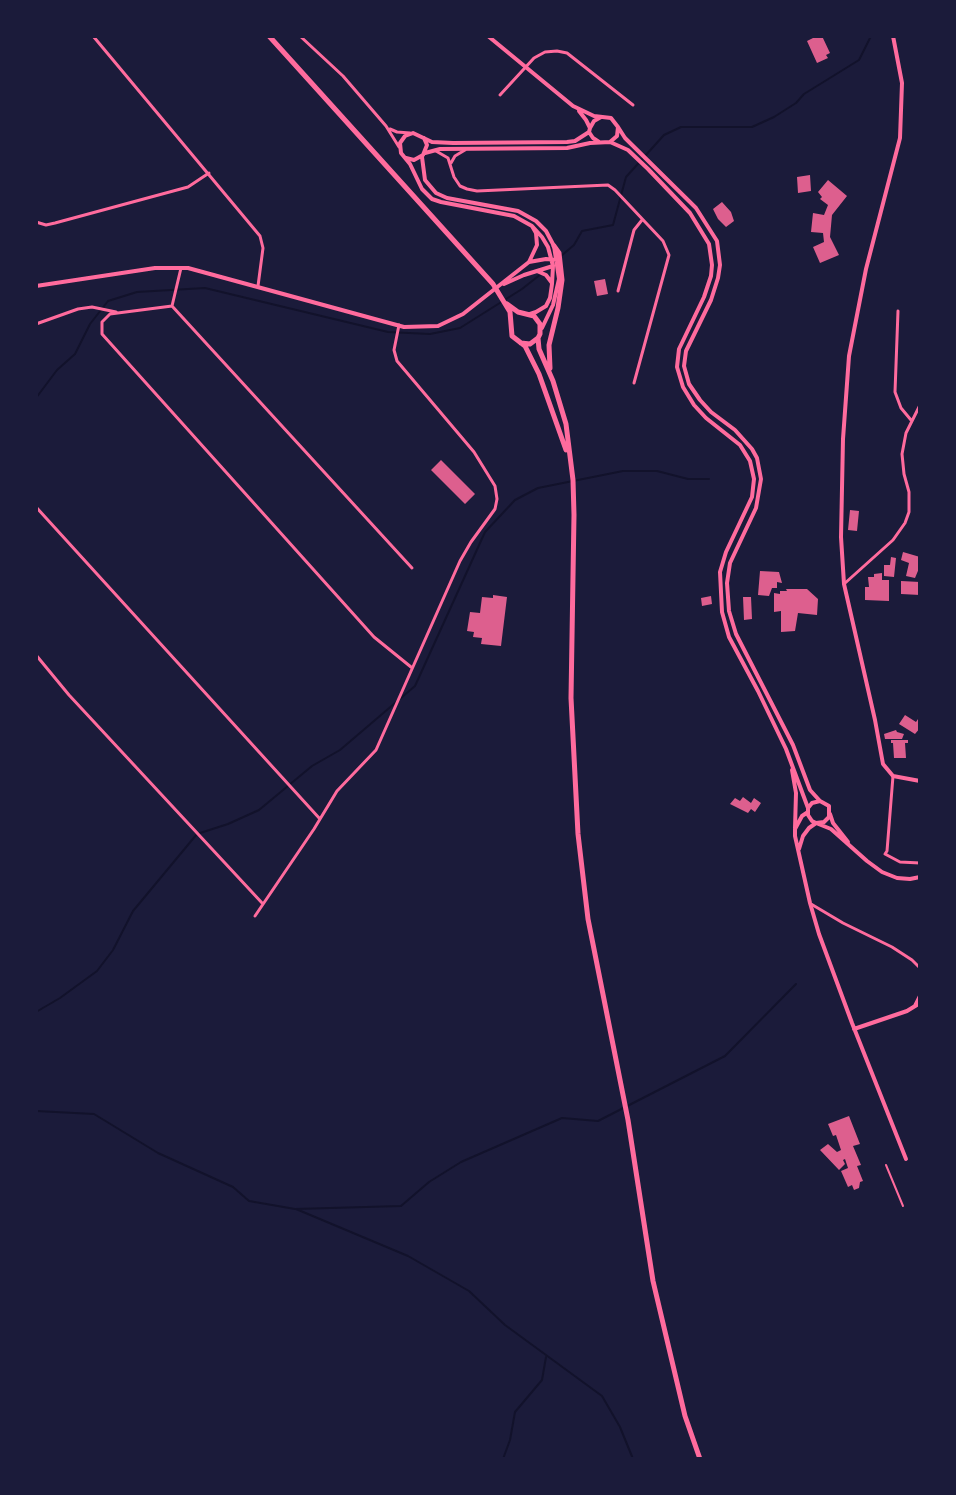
<!DOCTYPE html>
<style>
body{margin:0}
#map{position:relative;width:956px;height:1495px;overflow:hidden;background:#1b1b3a;font-family:"Roboto Condensed",sans-serif}
canvas{display:block}
.frame{position:absolute;inset:0;border:38px solid #1b1b3a;pointer-events:none}
</style>
<div id="map">
<canvas width="956" height="1495"></canvas>
<div class="frame"></div>
</div>
<script>
const g = document.querySelector('canvas').getContext('2d');
g.lineJoin = 'round';
const toPath = rows => new Path2D(rows.map(r => 'M' + r).join(''));
function strokePath(path, color, width, dash) { g.strokeStyle = color; g.lineWidth = width; g.lineCap = dash ? 'butt' : 'round'; g.setLineDash(dash || []); g.stroke(path); }
function fillPath(path, color) { g.fillStyle = color; g.fill(path, 'evenodd'); }
const stream = toPath([
 [561,256,574,245,582,231,613,225,626,177,664,135,681,127,752,127,774,117,796,103,804,94,859,60,871,36],
 [36,398,57,370,75,354,90,324,108,301,137,292,205,288,388,332,430,334,460,328,522,289,541,274],
 [36,1012,60,998,97,971,113,950,133,911,197,834,228,824,259,810,312,766,340,750,415,686,485,532,515,500,538,488,623,471,657,471,688,479,709,479],
 [36,1111,94,1114,158,1153,233,1187,249,1201,295,1209,401,1206,429,1182,461,1162,562,1118,598,1121,725,1056,796,984],
 [296,1209,408,1256,469,1291,505,1325,602,1396,620,1427,633,1459],
 [503,1459,510,1440,515,1412,542,1380,546,1357]
]);
const building = toPath([
 [817,36,822,36,830,53,826,55,828,58,817,63,807,41],
 [810,175,811,191,798,193,797,177],
 [828,180,847,196,832,215,830,237,839,255,820,263,813,247,824,242,823,233,811,232,813,213,824,215,828,205,820,199,822,197,818,192],
 [722,202,731,212,734,221,726,227,718,219,713,209],
 [605,279,608,294,597,296,594,281],
 [441,460,475,494,465,504,431,470],
 [850,510,859,511,857,531,848,530],
 [903,552,920,557,920,566,915,578,906,576,909,563,901,560],
 [891,557,896,558,894,577,884,576,884,565,890,565],
 [760,571,779,572,782,583,777,582,777,588,772,588,769,596,758,595],
 [882,573,882,580,889,580,889,601,865,600,865,587,869,587,868,577,874,577,874,574],
 [901,581,920,582,920,595,901,594],
 [786,589,807,589,818,599,817,615,798,613,795,631,781,632,781,611,774,612,774,593,780,594,780,591,787,591],
 [493,595,507,597,501,646,481,644,482,638,473,637,474,632,467,631,470,612,480,613,482,597,493,598],
 [711,596,712,604,702,606,701,598],
 [743,597,751,597,752,619,744,620],
 [905,715,916,722,920,716,920,728,915,734,899,724],
 [896,730,897,732,904,734,902,739,885,739,884,734],
 [891,740,908,740,908,743,905,743,906,758,894,758,893,743,891,743],
 [743,797,751,803,754,798,761,803,755,812,751,809,748,813,730,804,735,798,740,801],
 [849,1116,860,1144,853,1146,861,1165,857,1166,863,1181,860,1182,859,1188,854,1190,852,1185,848,1187,841,1171,848,1168,845,1159,843,1160,845,1164,839,1170,820,1150,828,1144,837,1152,841,1150,836,1135,833,1136,828,1124]
]);
const pedestrian = toPath([
 [886,1165,903,1206]
]);
const minor = toPath([
 [93,36,260,236,263,248,258,286],
 [300,36,343,76,386,126,399,147],
 [500,95,534,58,545,52,557,51,567,53,633,105],
 [390,129,397,132,410,133],
 [436,151,448,158,454,177,460,186,467,189,477,191,608,185,615,190,663,241,669,255,634,383],
 [451,163,455,156,465,150],
 [36,222,46,225,55,223,188,187,209,173],
 [181,268,172,306,110,314,102,322,102,334,374,637,411,667],
 [618,291,634,230,642,220],
 [172,306,412,568],
 [898,311,895,392,901,408,911,420],
 [36,324,78,309,92,307,116,312],
 [36,507,320,819],
 [844,584,893,540,905,523,909,512,909,492,904,474,902,454,906,433,920,405],
 [36,655,69,695,263,904],
 [893,776,887,851,885,854,900,862,920,863],
 [811,904,843,923,892,947,912,960,920,968],
 [255,916,314,829,337,791,376,750,460,561,471,542,495,509,497,499,495,486,474,452,397,361,394,350,399,325]
]);
const tertiary = toPath([
 [488,36,573,106],
 [893,36,902,83,900,138,866,269,849,356,843,439,841,537,844,584,875,720,883,764,893,776,920,781],
 [579,111,586,120,590,128],
 [618,127,625,138,696,208,717,241,720,265,718,278,711,300,686,351,684,366,689,384,700,400,711,412,735,430,752,449,757,458,761,479,756,508,730,563,727,583,729,611,736,634,793,745,810,790,820,801],
 [599,142,593,138,589,132,590,128,594,121,601,117],
 [610,142,628,150,648,169,690,213,709,244,712,265,711,276,704,297,679,349,677,367,683,387,694,405,706,418,740,445,750,461,754,479,752,497,726,552,720,572,722,612,729,637,758,691,786,749,808,808],
 [425,153,440,149,567,148,590,143,610,142,617,136,618,127,611,118,594,116,573,106],
 [422,157,425,180,436,193,447,198,518,211,536,221,546,231,554,246,559,279,553,305,542,328],
 [406,158,414,160,423,155,427,145,424,138],
 [529,262,546,259,557,260],
 [537,271,546,275,552,283],
 [504,284,524,275,553,266],
 [36,286,155,268,188,268,404,327,438,326,463,314,529,262,537,245,536,233,532,226],
 [530,314,536,312,546,306,550,298,552,284,553,266,548,247,542,237,532,226,514,216,441,202,432,199,422,189,410,164,401,153,400,143,405,136,413,133,432,142,453,143,567,142,575,141,589,132],
 [792,770,796,793,795,828],
 [808,812,802,816,795,829,795,836,810,903,819,934,852,1023,906,1159],
 [830,814,833,823,848,842],
 [799,849,803,836,809,828,816,823,824,822,829,817,829,806,820,801,812,803,808,808,808,815,812,821,816,823,831,829,867,861,882,872,897,878,910,879,920,877],
 [915,1006,920,996],
 [854,1029,907,1011,920,1003]
]);
const trunk = toPath([
 [269,36,493,284,510,312,512,336,525,346,539,374,566,450],
 [507,304,518,312,534,316,540,324,540,334,538,338,530,344,521,343],
 [538,338,539,349,553,381,566,424,573,480,574,515,571,698,578,834,588,919,628,1120,653,1281,685,1416,700,1459],
 [550,368,549,345,558,308,562,280,559,253,554,246]
]);
strokePath(stream, '#12122b', 2);
fillPath(building, '#dd5f8e');
strokePath(pedestrian, '#ff6b9d', 2);
strokePath(minor, '#ff6b9d', 3);
strokePath(tertiary, '#ff6b9d', 4);
strokePath(trunk, '#ff6b9d', 5);
</script>
